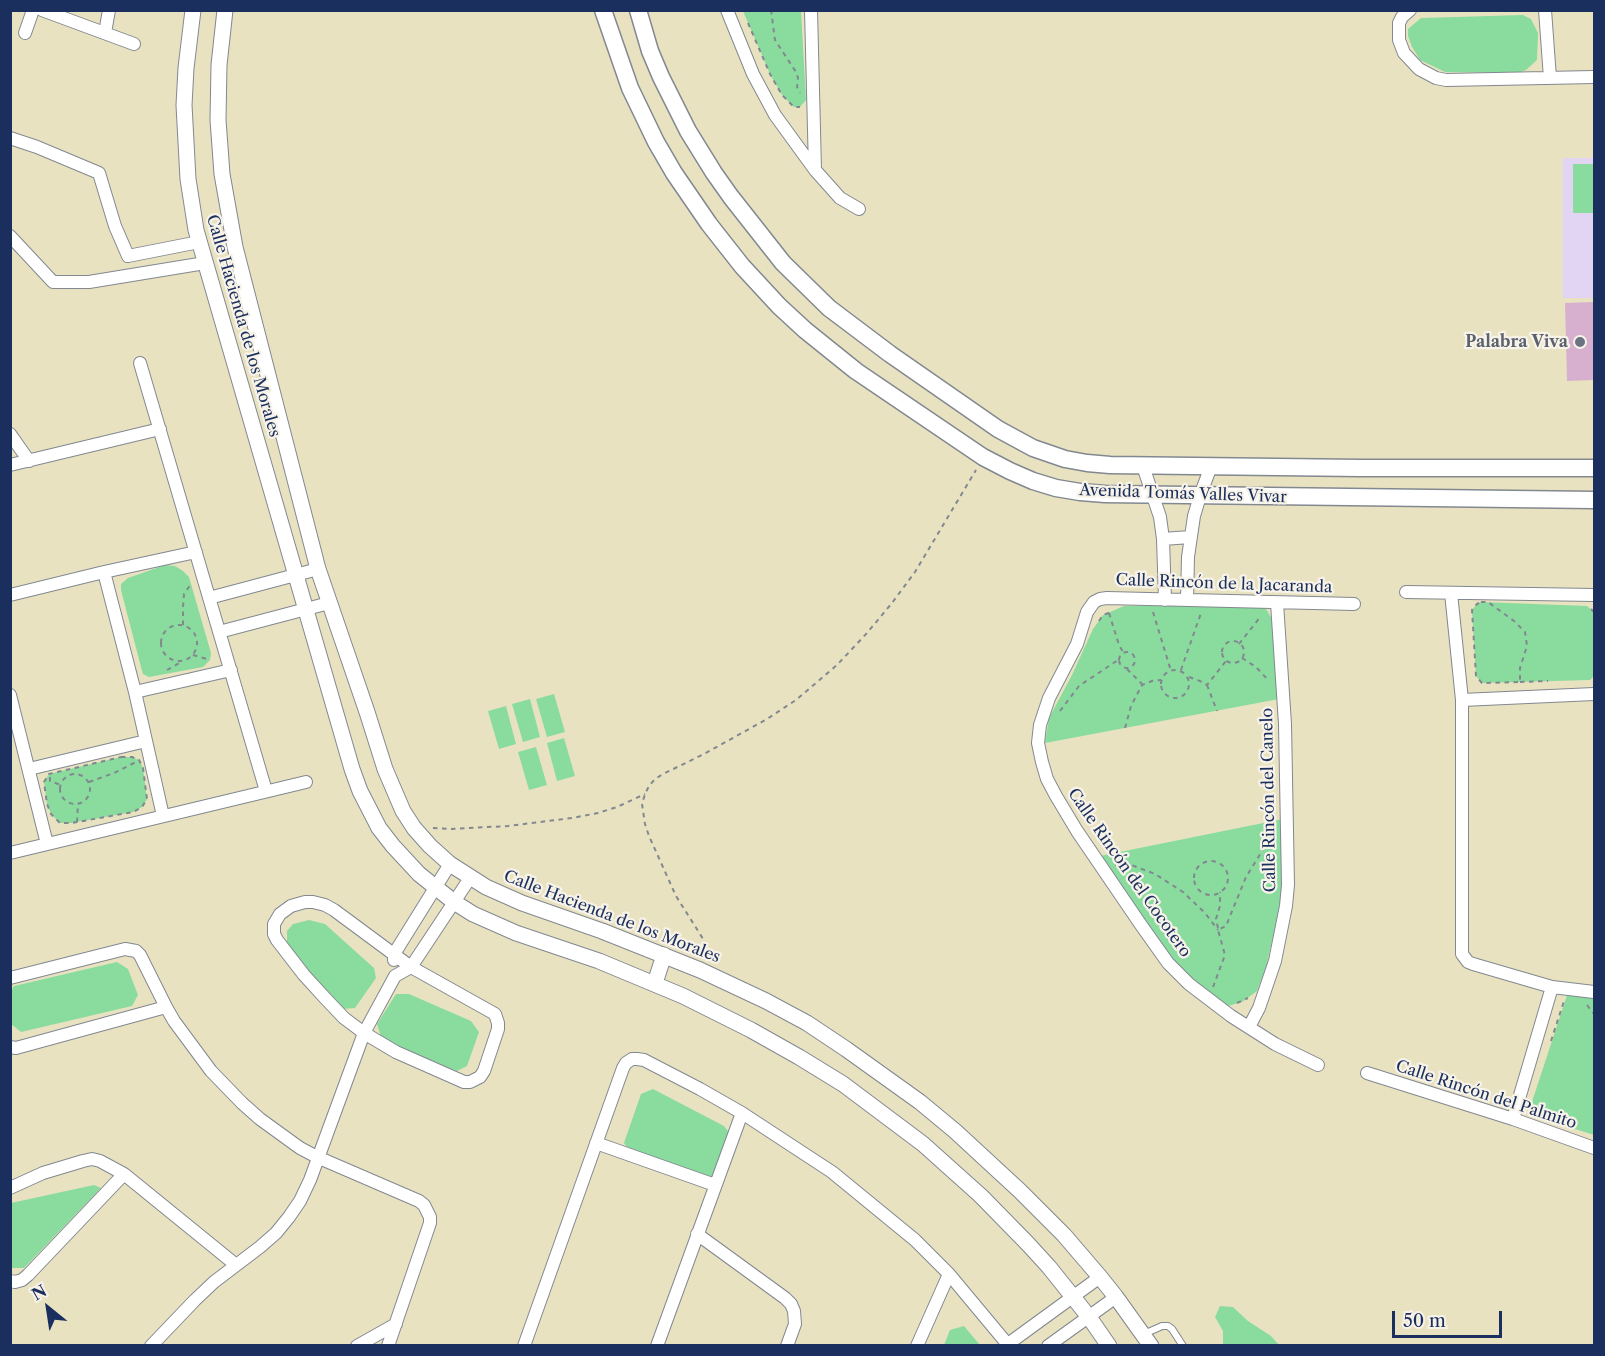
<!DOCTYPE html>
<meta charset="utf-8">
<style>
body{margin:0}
#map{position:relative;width:1605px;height:1356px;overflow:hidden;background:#e9e2c1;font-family:"Libre Caslon Text",serif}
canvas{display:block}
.frame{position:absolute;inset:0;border:12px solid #1b2f5e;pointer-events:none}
.north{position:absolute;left:18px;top:1278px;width:60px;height:60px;-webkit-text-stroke:4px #f7f3e8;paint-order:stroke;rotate:330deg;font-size:16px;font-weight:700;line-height:24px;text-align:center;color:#1b2f5e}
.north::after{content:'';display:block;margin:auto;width:21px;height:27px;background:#1b2f5e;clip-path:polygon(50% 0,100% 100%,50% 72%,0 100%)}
.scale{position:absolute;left:1392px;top:1311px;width:110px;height:27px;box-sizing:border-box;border:3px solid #1b2f5e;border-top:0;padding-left:8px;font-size:18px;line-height:21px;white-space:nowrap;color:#1b2f5e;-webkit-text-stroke:4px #f7f3e8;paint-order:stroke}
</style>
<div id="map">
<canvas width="1605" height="1356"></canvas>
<div class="frame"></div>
<div class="north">N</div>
<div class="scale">50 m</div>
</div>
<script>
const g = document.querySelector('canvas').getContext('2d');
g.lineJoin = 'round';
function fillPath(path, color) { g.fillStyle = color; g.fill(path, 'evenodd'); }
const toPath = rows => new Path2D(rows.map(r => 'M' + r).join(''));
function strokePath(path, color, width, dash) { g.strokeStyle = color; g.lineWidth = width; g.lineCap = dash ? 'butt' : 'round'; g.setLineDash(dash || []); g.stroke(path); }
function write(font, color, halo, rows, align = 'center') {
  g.font = font + ' "Libre Caslon Text",serif'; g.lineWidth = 4.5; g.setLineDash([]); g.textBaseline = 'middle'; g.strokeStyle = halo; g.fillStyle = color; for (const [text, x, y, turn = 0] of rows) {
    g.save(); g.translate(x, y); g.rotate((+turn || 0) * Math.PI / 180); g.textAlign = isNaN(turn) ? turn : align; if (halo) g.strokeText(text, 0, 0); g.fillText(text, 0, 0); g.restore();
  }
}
const built = toPath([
 [1563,158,1594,158,1594,298,1563,298]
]);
const green = toPath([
 [743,11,801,11,806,100,800,107,794,107,782,95,770,74],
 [1523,15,1531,19,1538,33,1537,60,1526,70,1518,73,1445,72,1420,60,1412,47,1408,36,1408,29,1421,18],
 [1573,164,1594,164,1594,213,1573,213],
 [165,565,175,566,183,571,189,577,211,653,210,660,203,667,149,677,143,674,141,667,121,590,121,584,128,578],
 [1481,602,1587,606,1594,612,1594,676,1590,680,1482,683,1476,676,1472,610,1477,604],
 [1251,603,1266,609,1274,622,1279,699,1045,743,1049,718,1072,675,1093,629,1103,615,1124,606,1164,606],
 [554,694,565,732,547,737,536,699],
 [530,699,540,737,523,742,512,704],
 [506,706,516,744,499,749,488,711],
 [564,738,575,776,557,781,547,743],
 [536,747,547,785,529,790,518,752],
 [121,757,132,757,139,760,143,768,147,799,142,807,133,812,71,823,60,823,51,814,47,804,44,782,49,774],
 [1283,819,1288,871,1266,967,1257,991,1242,1002,1228,1006,1210,996,1161,950,1100,856],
 [309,920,325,924,374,968,376,978,355,1008,343,1009,312,979,287,943,287,931,293,924],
 [117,962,128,969,138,995,132,1006,21,1032,11,1024,11,991,14,986],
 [1594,991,1594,1135,1528,1114,1568,992],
 [396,994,409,994,471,1021,479,1032,467,1066,457,1071,418,1057,381,1037,377,1024],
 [653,1089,724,1126,730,1134,717,1174,706,1179,631,1153,624,1143,641,1094],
 [94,1185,101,1188,24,1268,11,1268,11,1203],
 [1220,1306,1233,1307,1248,1321,1271,1336,1279,1345,1223,1345,1223,1331,1215,1317],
 [964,1326,980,1345,944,1345,950,1330]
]);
const building = toPath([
 [1594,302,1594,380,1567,381,1565,303]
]);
const path = toPath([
 [771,10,775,40,796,72,798,78,797,87,800,93],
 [748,23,770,74,782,95,794,107,800,107],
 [1481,602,1488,602,1514,621,1525,632,1527,646,1520,668,1520,682,1482,683,1476,676,1472,610,1477,604,1481,602],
 [1591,609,1594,612,1594,615],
 [1153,612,1171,671],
 [1109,613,1119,645,1123,652],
 [1099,621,1103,615,1111,612],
 '161 643a18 18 0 1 1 36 0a18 18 0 1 1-36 0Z',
 [183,625,183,607,184,594,191,584],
 '1222 652a11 11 0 1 1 22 0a11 11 0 1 1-22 0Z',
 [1239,644,1261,616],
 '1119 660a8 8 0 1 1 16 0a8 8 0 1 1-16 0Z',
 [193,655,210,660],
 [1242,658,1256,667,1269,681],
 [1127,669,1142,684],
 [167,670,181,662],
 [1181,670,1201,613],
 '1161 684a14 14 0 1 1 28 0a14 14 0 1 1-28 0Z',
 [1189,677,1200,681,1207,685,1226,661],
 [1520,682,1548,681],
 [1207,685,1217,711],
 [1060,711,1079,686,1118,660],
 [1125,728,1131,706,1142,685,1152,681,1161,680],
 [121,757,132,757,139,760,143,768,147,799,142,807,133,812,72,823,60,823,51,814,47,804,44,782,49,774,121,757],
 '60 789a15 15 0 1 1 30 0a15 15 0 1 1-30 0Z',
 [50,777,50,781,61,785],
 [89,782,114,773,136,762],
 [77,822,78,804],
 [433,828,451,829,508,826,572,818,598,813,617,807,645,794],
 '1194 878a17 17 0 1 1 34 0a17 17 0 1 1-34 0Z',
 [1115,865,1126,863,1155,874,1183,892,1205,913,1218,930],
 [1218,928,1216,919,1220,906,1220,892],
 [717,961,676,896,649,836,645,824,642,804,645,794,649,786,655,779,663,774,704,754,767,719,796,700,837,665,867,633,892,603,915,572,976,470],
 [1213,987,1225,955,1218,930,1226,926,1246,877,1274,832],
 [1237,1003,1248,998],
 [1587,1005,1594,1014],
 [1551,1041,1564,1001]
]);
const service = toPath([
 [1144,1334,1162,1326,1168,1326,1172,1329,1183,1346]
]);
const minor = toPath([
 [42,10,134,44],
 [727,10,753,74,775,115,815,170,840,198,859,209],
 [811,10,815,170],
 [1410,10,1402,17,1399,23,1399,40,1404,53,1419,69,1436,78,1446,80,1594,77],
 [1545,10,1550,78],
 [25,33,33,10],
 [105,33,109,10],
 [10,138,37,147,99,173,115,226,128,256,199,242],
 [10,236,53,282,89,282,205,263],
 [140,363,266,791],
 [10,434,29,461],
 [10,465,160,429],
 [1143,466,1160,517,1163,539,1165,600],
 [1163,539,1190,537],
 [104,572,135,692,163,816],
 [1406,592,1594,595],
 [1451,593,1462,700,1462,954,1468,962,1473,964,1552,987,1594,992],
 [10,595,104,572,196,552],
 [209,598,318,569],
 [1187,600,1188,557,1194,516,1200,496,1211,466],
 [219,632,329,603],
 [135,692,231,670],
 [10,695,47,844],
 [1462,700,1594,694],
 [29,769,146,741],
 [10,853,306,782],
 [305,902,313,902,325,905,334,910,411,967,495,1014,498,1023,498,1029,484,1071,480,1077,470,1082,464,1082,396,1052,364,1033,344,1018,325,998,304,975,277,940,274,934,274,924,280,914,291,906,305,902],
 [394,960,394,954,450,864],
 [10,978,125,949,136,951,140,955,166,1007,174,1021,211,1071,242,1103,260,1119,300,1148,317,1157,419,1201,424,1205,430,1217,430,1223,388,1346],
 [1249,1027,1259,1008,1275,961,1286,906,1288,885,1285,724,1277,603],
 [10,1047,16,1048,166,1007],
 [1318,1065,1275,1044,1231,1016,1189,984,1168,963,1141,925,1077,831,1056,796,1047,779,1042,762,1038,743,1040,725,1049,698,1077,644,1087,612,1094,602,1100,599,1107,598,1354,604],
 [1367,1073,1513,1119,1594,1148],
 [1513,1119,1552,987],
 [596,1143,715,1185],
 [10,1188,43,1173,83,1161,92,1159,100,1161,124,1174,236,1265],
 [697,1234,785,1298,791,1304,794,1311,795,1324,787,1346],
 [10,1281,15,1282,22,1280,28,1275,124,1174],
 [1008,1344,1100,1277],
 [151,1346,195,1300,214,1282,260,1247,276,1233,289,1217,300,1201,310,1180,364,1033,395,976,411,967,470,878],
 [357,1346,396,1324],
 [524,1346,623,1068,626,1063,632,1059,637,1059,644,1060,700,1089,742,1113,832,1172,915,1240,949,1274,1009,1346],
 [657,1346,742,1113],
 [917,1346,949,1274],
 [1048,1346,1116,1297]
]);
const tertiary = toPath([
 [193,10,186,68,184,105,188,179,196,230,352,769,360,791,379,828,393,846,419,874,454,902,473,914,516,933,599,961,683,996,751,1030,799,1057,843,1084,923,1144,981,1196,1028,1244,1049,1267,1089,1317,1109,1346],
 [225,10,219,65,218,120,222,174,235,247,318,569,367,712,385,769,403,811,414,828,430,846,450,864,486,887,522,903,602,931,700,970,766,1001,807,1023,846,1049,920,1102,955,1131,1020,1191,1064,1235,1100,1277,1116,1297,1151,1346],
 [655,983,664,955]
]);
const secondary = toPath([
 [603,10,630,88,656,142,674,173,709,224,742,266,779,306,805,330,856,371,983,457,1010,471,1033,481,1056,488,1080,492,1105,494,1594,500],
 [638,10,650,51,661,77,688,131,714,173,731,197,783,263,829,308,890,354,998,429,1033,448,1065,459,1087,463,1110,465,1361,468,1594,468]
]);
const markers = [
 [1580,342,6,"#6b7280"]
];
const streetNames = [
 ["Calle Hacienda de los Morales",243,326,74],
 ["Avenida Tomás Valles Vivar",1183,494,2],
 ["Calle Rincón de la Jacaranda",1224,584,2],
 ["Calle Rincón del Canelo",1269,800,-91],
 ["Calle Rincón del Cocotero",1129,873,55],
 ["Calle Hacienda de los Morales",612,917,21],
 ["Calle Rincón del Palmito",1486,1095,18]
];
const worshipNames = [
 ["Palabra Viva",1568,342]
];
fillPath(built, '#e2d4f3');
fillPath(green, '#89dc9d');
fillPath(building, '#d7b0d0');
strokePath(service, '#828890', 8);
strokePath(minor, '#828890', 14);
strokePath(tertiary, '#828890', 17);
strokePath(secondary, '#828890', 19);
strokePath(path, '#828890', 2, [4.5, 4.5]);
strokePath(service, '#fff', 6);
strokePath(minor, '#fff', 12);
strokePath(tertiary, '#fff', 15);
strokePath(secondary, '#fff', 16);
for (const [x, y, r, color] of markers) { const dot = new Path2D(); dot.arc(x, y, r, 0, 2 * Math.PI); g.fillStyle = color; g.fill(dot); strokePath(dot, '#f7f3e8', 2); }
write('16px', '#1b2f5e', '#f7f3e8', streetNames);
write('bold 16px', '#5b616d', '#f7f3e8', worshipNames, 'right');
</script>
